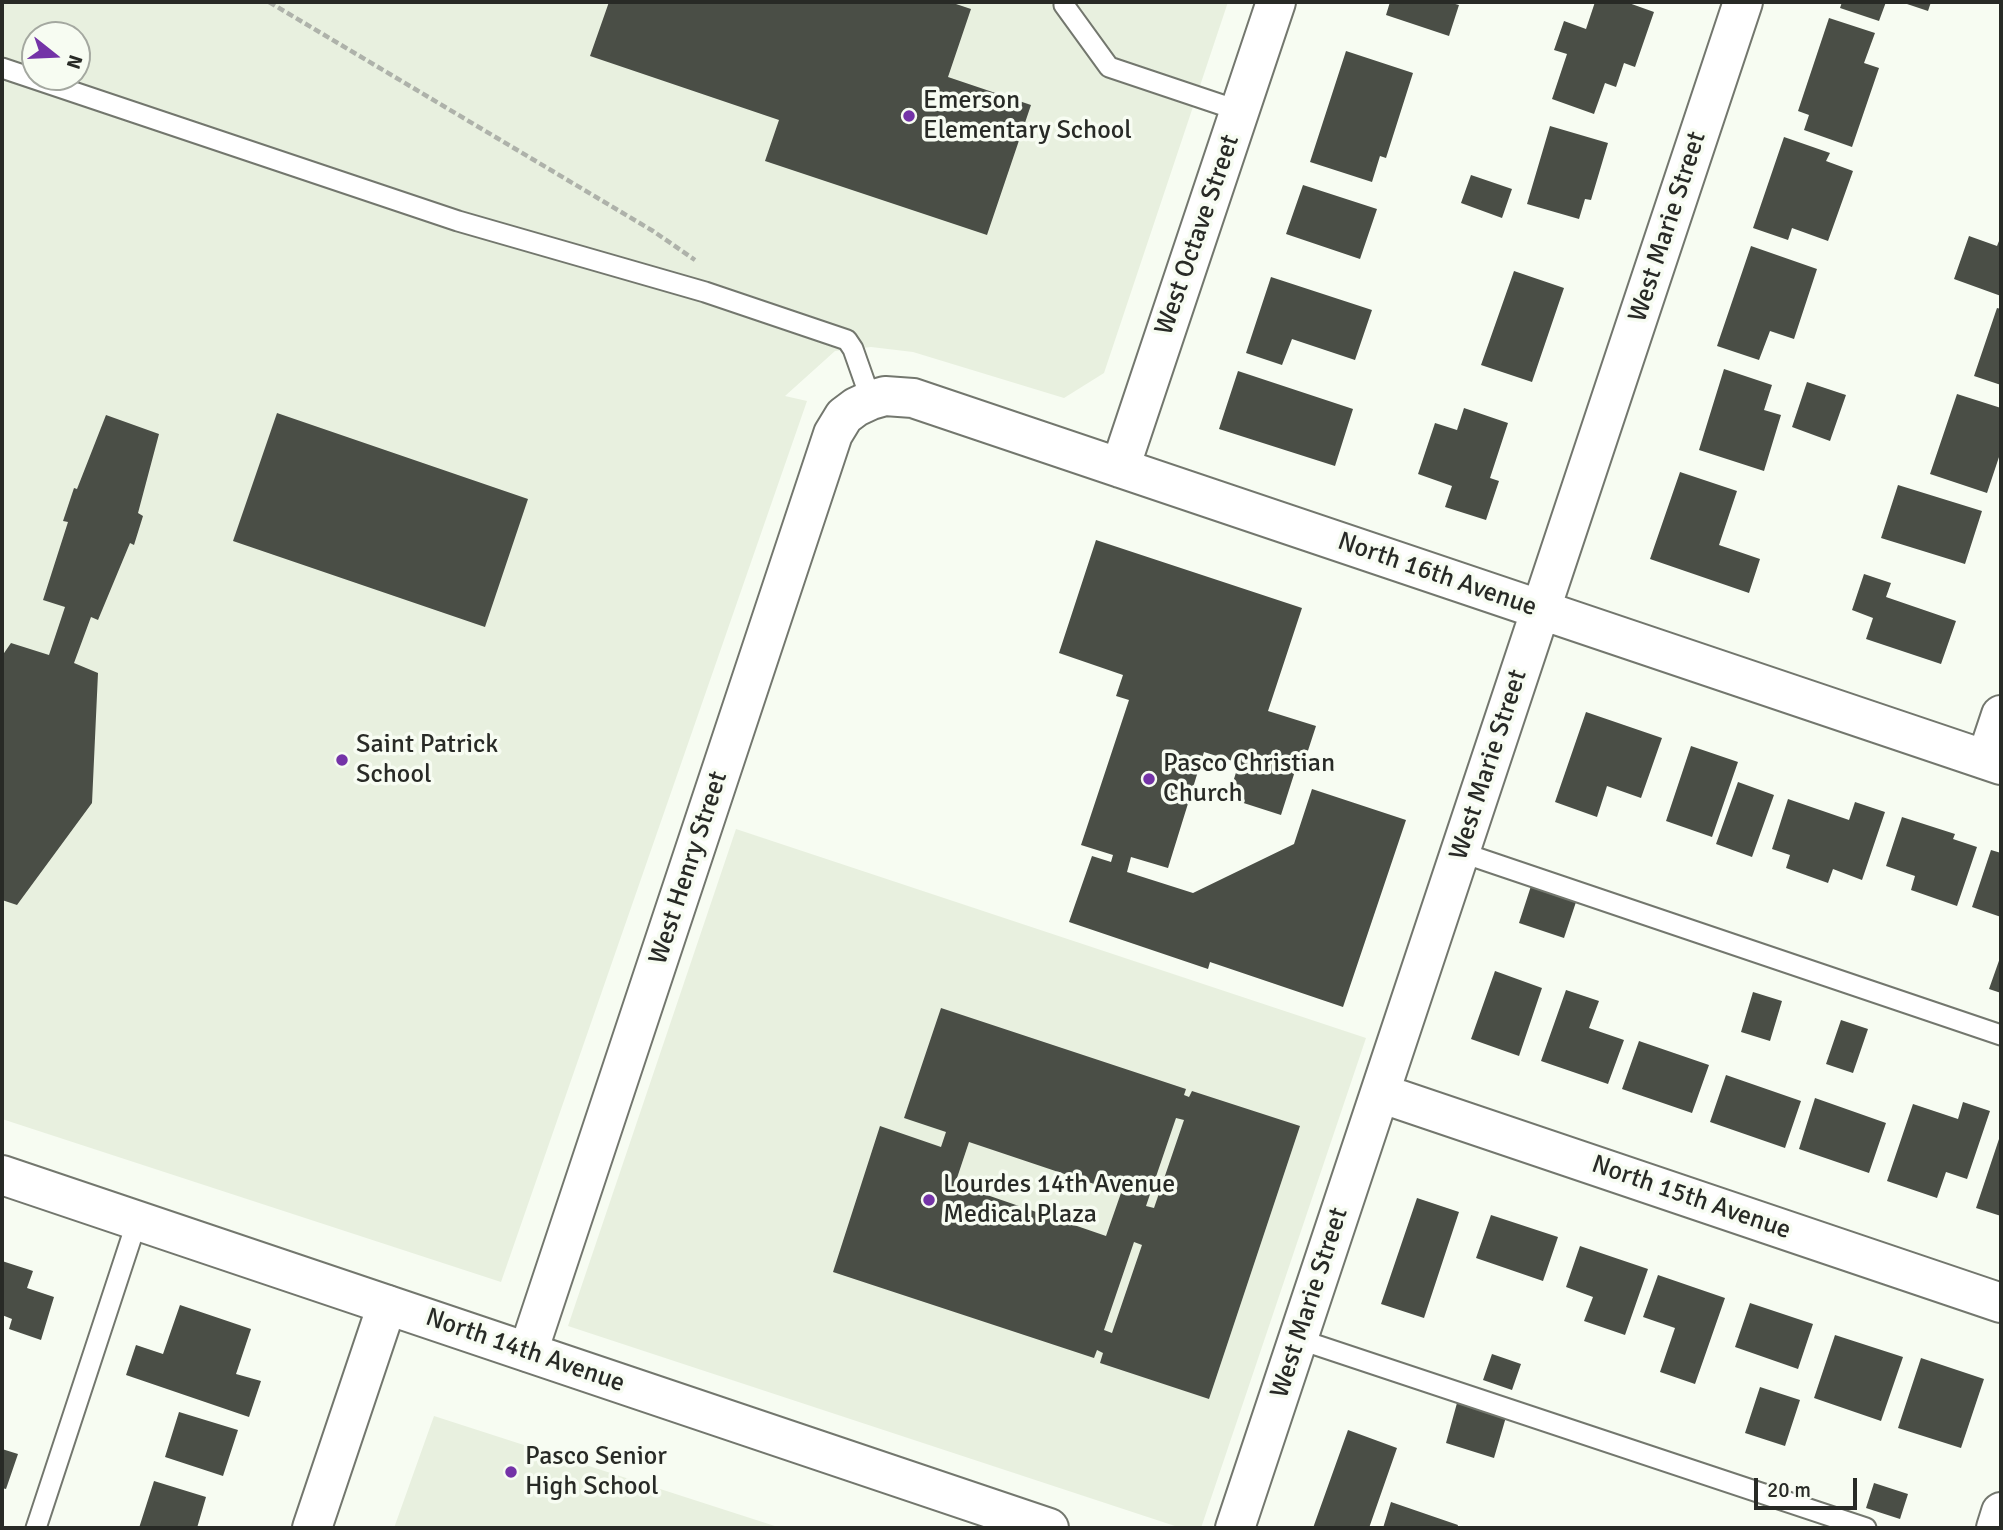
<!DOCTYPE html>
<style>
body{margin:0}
#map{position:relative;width:2003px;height:1530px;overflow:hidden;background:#f7fcf2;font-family:Signika,sans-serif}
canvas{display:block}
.frame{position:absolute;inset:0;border:4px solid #282a26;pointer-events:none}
.north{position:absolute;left:21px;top:21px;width:70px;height:70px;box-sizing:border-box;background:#f7fcf2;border:2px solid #a4a8a0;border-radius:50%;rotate:108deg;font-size:19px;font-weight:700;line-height:28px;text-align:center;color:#282a26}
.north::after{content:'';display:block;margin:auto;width:24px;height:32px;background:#7433a7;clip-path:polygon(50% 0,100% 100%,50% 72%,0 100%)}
.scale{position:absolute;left:1754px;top:1478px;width:103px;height:32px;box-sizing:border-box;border:4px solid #282a26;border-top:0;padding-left:9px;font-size:21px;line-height:24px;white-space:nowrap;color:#282a26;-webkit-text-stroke:5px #f7fcf2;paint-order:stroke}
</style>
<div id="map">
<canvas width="2003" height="1530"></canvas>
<div class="frame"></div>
<div class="north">N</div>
<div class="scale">20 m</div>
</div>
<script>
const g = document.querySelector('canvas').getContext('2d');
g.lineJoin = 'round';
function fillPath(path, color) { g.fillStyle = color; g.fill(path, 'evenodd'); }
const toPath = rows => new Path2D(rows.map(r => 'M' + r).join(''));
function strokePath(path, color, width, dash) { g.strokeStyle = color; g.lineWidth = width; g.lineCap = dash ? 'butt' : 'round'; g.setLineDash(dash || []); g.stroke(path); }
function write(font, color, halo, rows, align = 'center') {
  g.font = font + ' Signika,sans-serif'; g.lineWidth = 7; g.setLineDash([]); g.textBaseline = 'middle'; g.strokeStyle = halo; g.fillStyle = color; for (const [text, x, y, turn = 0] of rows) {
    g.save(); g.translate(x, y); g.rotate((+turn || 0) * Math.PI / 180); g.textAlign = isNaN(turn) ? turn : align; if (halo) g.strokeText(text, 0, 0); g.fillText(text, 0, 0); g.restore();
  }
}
const built = toPath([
 [2,2,1228,2,1104,373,1064,398,913,352,871,347,835,351,785,396,807,401,501,1282,2,1119],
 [35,35,77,35,77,77,35,77],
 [736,829,1366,1038,1201,1528,1181,1528,568,1326],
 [434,1416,781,1528,394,1528]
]);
const building = toPath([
 [609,2,950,2,971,9,948,77,1031,105,987,235,765,161,779,120,590,56],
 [1390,2,1448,2,1459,5,1449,36,1386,15],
 [1595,2,1626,2,1654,12,1635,67,1624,63,1616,87,1605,83,1594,114,1552,99,1567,54,1554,50,1564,21,1586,29],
 [1842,2,1886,2,1879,21,1840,8],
 [1901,2,1931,2,1928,11],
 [1829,18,1875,33,1864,63,1879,68,1852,147,1804,130,1809,115,1798,111],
 [1346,51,1413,73,1386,158,1380,156,1372,182,1310,162],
 [1550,126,1608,143,1591,200,1585,199,1579,219,1527,204],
 [1784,137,1830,153,1826,161,1853,171,1828,241,1792,228,1788,240,1753,228],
 [1471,175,1512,189,1502,218,1461,203],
 [1303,185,1377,209,1360,259,1286,234],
 [1969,236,1997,246,2001,236,2001,296,1954,279],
 [1751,246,1817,269,1794,339,1770,331,1759,360,1717,346],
 [1514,271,1564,288,1532,382,1481,365],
 [1271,277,1372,310,1355,360,1292,339,1282,365,1246,353],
 [1997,308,2001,309,2001,385,1974,376],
 [1724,369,1772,385,1764,410,1781,415,1764,471,1699,450],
 [1238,371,1353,409,1335,466,1219,429],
 [1807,382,1846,395,1830,441,1792,427],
 [1957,394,2001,408,2001,451,1987,493,1930,474],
 [1464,408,1508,423,1490,478,1499,481,1486,520,1445,507,1452,486,1418,474,1435,423,1457,430],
 [277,413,528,499,485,627,233,541],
 [106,415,159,434,138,513,143,516,134,545,130,543,98,620,91,617,74,663,98,673,92,803,17,905,2,900,2,656,11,643,49,655,65,607,43,600,68,522,63,521,74,488,77,489],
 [1680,472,1737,491,1719,545,1760,559,1749,593,1650,559],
 [1898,485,1982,511,1965,564,1881,538],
 [1096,540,1302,608,1268,711,1316,726,1302,769,1296,768,1281,815,1228,798,1239,763,1204,752,1168,868,1131,857,1127,872,1193,893,1294,844,1312,789,1406,820,1343,1007,1210,962,1208,969,1069,922,1092,856,1111,862,1113,855,1081,845,1129,700,1116,696,1123,675,1059,653],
 [1864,574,1891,583,1886,597,1956,621,1941,664,1866,639,1873,618,1852,610],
 [1586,712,1662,738,1641,798,1607,786,1597,817,1555,802],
 [1691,746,1738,762,1712,837,1666,821],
 [1738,782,1774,795,1752,857,1716,844],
 [1788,799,1849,820,1855,802,1885,812,1862,880,1833,869,1828,883,1786,868,1790,855,1772,849],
 [1902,817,1955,834,1953,839,1977,847,1957,906,1911,890,1915,876,1886,866],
 [1991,850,2001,853,2001,917,1972,907],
 [1531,886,1576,902,1564,938,1519,923],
 [2001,955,2001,993,1989,989],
 [1495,971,1542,988,1519,1056,1471,1039],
 [1566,990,1599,1001,1589,1028,1624,1040,1608,1084,1541,1061],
 [1753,992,1782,1001,1770,1041,1741,1032],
 [941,1008,1186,1089,1184,1095,1189,1097,1192,1091,1300,1126,1209,1399,1100,1363,1103,1353,1097,1350,1094,1358,833,1272,880,1126,941,1147,946,1132,904,1118],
 [1176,1118,1184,1120,1154,1208,1146,1206],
 [969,1142,1121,1193,1106,1236,955,1184],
 [1134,1242,1142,1245,1112,1333,1104,1330],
 [1841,1020,1868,1029,1853,1073,1826,1064],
 [1639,1041,1709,1065,1692,1113,1622,1089],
 [1726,1075,1801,1101,1785,1148,1710,1122],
 [1815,1098,1886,1123,1869,1173,1799,1149],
 [1963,1102,1990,1111,1967,1179,1946,1172,1937,1198,1887,1181,1913,1104,1958,1119],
 [2001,1133,2001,1216,1976,1208],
 [1417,1198,1459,1212,1424,1318,1381,1304],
 [1491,1215,1558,1237,1543,1281,1476,1258],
 [1580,1246,1648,1269,1625,1335,1584,1321,1593,1297,1566,1287],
 [2,1261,33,1271,27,1288,54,1297,41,1340,9,1329,12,1319,2,1315],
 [1658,1275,1725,1298,1695,1384,1660,1372,1675,1328,1643,1317],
 [1750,1303,1813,1324,1798,1369,1735,1347],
 [180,1305,251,1329,236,1374,261,1381,249,1417,126,1375,136,1345,163,1354],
 [1835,1335,1903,1357,1881,1421,1814,1398],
 [1492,1354,1521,1364,1512,1390,1483,1380],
 [1921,1358,1984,1379,1961,1448,1898,1428],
 [1760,1387,1800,1400,1785,1446,1745,1433],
 [1457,1403,1506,1417,1494,1458,1446,1443],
 [179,1412,238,1430,223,1476,165,1457],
 [1348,1430,1397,1448,1369,1528,1313,1528],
 [2,1449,18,1454,6,1489,2,1488],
 [154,1481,206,1497,197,1528,139,1528],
 [1874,1483,1908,1494,1900,1519,1866,1508],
 [1391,1502,1458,1525,1457,1528,1383,1528]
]);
const path = toPath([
 [269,2,653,231,695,260]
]);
const lane = toPath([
 [1065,2,1064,5,1109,67,1240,111],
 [2,68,458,221,705,292,847,340,853,349,871,400],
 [1460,852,2001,1035],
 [1298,1339,1866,1528],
 [36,1528,137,1221]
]);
const street = toPath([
 [1120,468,1276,2],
 [1986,760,2001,715],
 [1380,1093,2001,1303],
 [528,1352,833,434,844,416,856,407,871,400,885,396,913,398,2001,765],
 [312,1528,387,1305],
 [1235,1528,1743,2],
 [1996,1528,2001,1512]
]);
const secondary = toPath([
 [2,1175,1049,1528]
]);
const markers = [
 [909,116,7,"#7433a7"],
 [342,760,7,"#7433a7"],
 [1149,779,7,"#7433a7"],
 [929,1200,7,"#7433a7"],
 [511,1472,7,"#7433a7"]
];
const poiNames = [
 ["Emerson",923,101],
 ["Elementary School",923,131],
 ["Saint Patrick",356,745],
 ["School",356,775],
 ["Pasco Christian",1163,764],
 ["Church",1163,794],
 ["Lourdes 14th Avenue",943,1185],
 ["Medical Plaza",943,1215],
 ["Pasco Senior",525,1457],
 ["High School",525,1487]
];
const streetNames = [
 ["West Marie Street",1668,227,-72],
 ["West Octave Street",1198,235,-71],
 ["North 16th Avenue",1437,575,19],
 ["West Marie Street",1489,765,-72],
 ["West Henry Street",689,868,-72],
 ["North 15th Avenue",1691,1198,19],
 ["West Marie Street",1310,1303,-72],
 ["North 14th Avenue",525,1351,19]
];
fillPath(built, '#e8f0df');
fillPath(building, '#4a4e46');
strokePath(lane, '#73776e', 23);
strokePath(street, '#73776e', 42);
strokePath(secondary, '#73776e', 42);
strokePath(path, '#aeb2aa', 4.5, [7, 3.5]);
strokePath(lane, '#fff', 19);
strokePath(street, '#fff', 38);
strokePath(secondary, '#fff', 38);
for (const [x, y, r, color] of markers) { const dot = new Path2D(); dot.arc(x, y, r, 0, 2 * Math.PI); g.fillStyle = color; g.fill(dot); strokePath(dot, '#f7fcf2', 2.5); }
write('26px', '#282a26', '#f7fcf2', poiNames, 'left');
write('26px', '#282a26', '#f7fcf2', streetNames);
</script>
